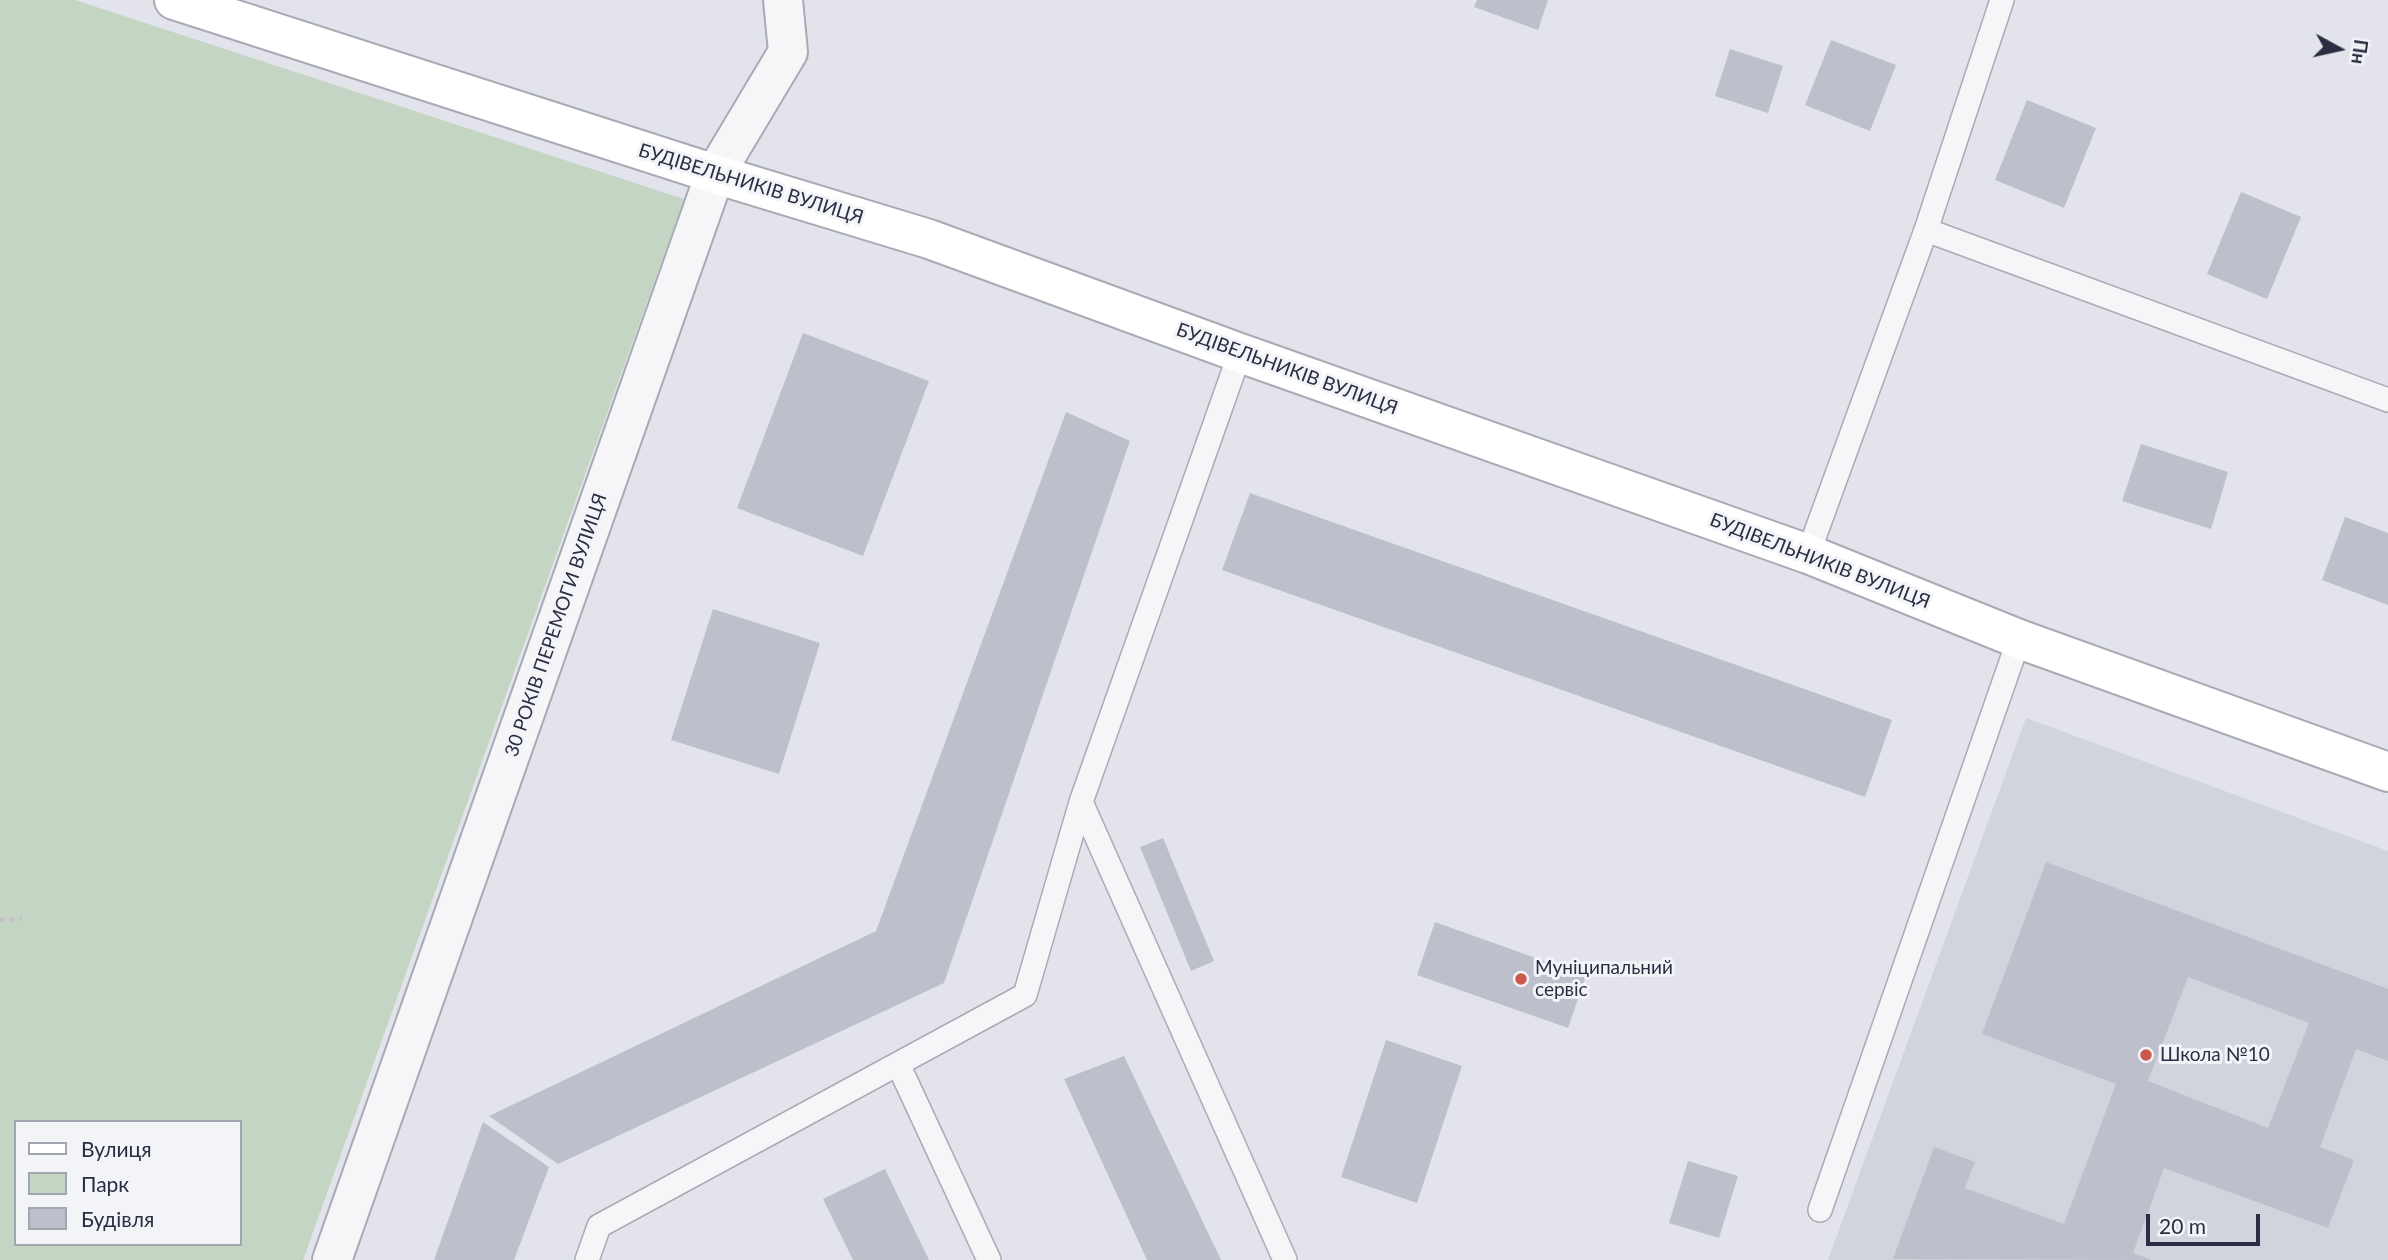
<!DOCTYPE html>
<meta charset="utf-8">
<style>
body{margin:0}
#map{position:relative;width:2388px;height:1260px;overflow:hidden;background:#e3e4eb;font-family:Lato,sans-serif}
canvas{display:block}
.legend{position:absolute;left:14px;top:1120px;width:228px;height:126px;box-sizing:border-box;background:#f3f4f8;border:2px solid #a3a5b0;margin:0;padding:9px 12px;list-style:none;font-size:21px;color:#2b2e43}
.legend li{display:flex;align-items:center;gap:14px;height:35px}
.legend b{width:35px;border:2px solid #a3a5b0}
.north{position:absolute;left:2304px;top:14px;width:70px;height:70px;-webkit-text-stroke:5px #f3f4f8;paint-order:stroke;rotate:98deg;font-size:19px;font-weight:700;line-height:28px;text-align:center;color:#2b2e43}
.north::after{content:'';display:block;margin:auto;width:24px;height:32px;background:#2b2e43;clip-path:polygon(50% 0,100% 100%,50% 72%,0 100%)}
.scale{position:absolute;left:2146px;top:1214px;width:114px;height:32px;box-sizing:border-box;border:4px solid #2b2e43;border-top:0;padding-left:9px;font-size:21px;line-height:24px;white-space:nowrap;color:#2b2e43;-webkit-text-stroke:5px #f3f4f8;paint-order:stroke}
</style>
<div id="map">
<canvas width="2388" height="1260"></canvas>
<ul class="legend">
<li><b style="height:9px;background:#fff"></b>Вулиця</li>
<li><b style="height:19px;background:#c4d5c4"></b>Парк</li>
<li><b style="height:19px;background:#bdbfcb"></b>Будівля</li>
</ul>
<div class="north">Пн</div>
<div class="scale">20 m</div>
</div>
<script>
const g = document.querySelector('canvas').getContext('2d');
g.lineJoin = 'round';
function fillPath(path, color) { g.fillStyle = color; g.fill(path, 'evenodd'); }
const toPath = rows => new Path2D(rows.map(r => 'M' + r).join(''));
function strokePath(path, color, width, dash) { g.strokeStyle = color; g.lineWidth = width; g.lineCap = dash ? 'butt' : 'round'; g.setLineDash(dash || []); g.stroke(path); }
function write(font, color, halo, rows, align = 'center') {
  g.font = font + ' Lato,sans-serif'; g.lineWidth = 6; g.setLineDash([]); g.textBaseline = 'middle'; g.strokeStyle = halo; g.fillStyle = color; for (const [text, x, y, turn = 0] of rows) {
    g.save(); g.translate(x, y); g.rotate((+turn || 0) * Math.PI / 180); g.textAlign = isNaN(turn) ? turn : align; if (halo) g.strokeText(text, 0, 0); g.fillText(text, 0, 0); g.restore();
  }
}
const built = toPath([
 [2026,718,2388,851,2388,1260,1828,1260]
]);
const green = toPath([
 [0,0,75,0,684,199,303,1260,0,1260],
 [16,1122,240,1122,240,1244,16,1244]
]);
const building = toPath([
 [1477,0,1548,0,1538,30,1474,7],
 [1831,40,1896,65,1870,131,1805,105],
 [1730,49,1783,66,1768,113,1715,96],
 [2027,100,2096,128,2064,208,1995,180],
 [2241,192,2301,217,2267,299,2207,274],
 [803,333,929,381,863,556,737,508],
 [1066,412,1130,441,944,983,558,1164,489,1116,876,931],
 [2141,444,2228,472,2211,529,2122,501],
 [1250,493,1892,720,1865,797,1222,570],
 [2345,517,2388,533,2388,605,2322,580],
 [713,609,820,643,779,774,671,740],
 [1163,838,1214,961,1191,971,1140,847],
 [2046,862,2388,989,2388,1061,2356,1049,2320,1147,2354,1160,2328,1228,2164,1168,2133,1253,2152,1260,1893,1259,1934,1147,1975,1162,1965,1188,2064,1224,2116,1084,1982,1034],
 [2188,977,2309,1023,2268,1128,2148,1081],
 [1435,922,1586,976,1568,1028,1417,975],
 [1386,1040,1462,1066,1417,1203,1341,1177],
 [1124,1056,1221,1260,1147,1260,1064,1079],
 [483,1122,549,1167,514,1260,434,1260],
 [1688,1161,1738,1176,1719,1238,1669,1223],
 [885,1169,929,1260,853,1260,823,1199]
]);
const path = toPath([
 [0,920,22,919]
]);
const lane = toPath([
 [1926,230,2388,400],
 [1240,353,1081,802,1285,1260],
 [1808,554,1926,230,2002,0],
 [898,1064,989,1260],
 [1820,1210,2019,639],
 [587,1260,599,1226,1025,995,1081,802]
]);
const street = toPath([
 [332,1260,715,174,788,52,783,0]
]);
const secondary = toPath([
 [174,0,715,174,929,239,1240,353,1808,554,2019,639,2388,772]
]);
const markers = [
 [1521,979,7,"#ce574b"],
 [2146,1055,7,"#ce574b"]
];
const streetNames = [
 ["БУДІВЕЛЬНИКІВ ВУЛИЦЯ",751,184,17],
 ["БУДІВЕЛЬНИКІВ ВУЛИЦЯ",1287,369,20],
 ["БУДІВЕЛЬНИКІВ ВУЛИЦЯ",1820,561,21],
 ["30 РОКІВ ПЕРЕМОГИ ВУЛИЦЯ",556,625,-71]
];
const poiNames = [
 ["Муніципальний",1535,968],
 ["сервіс",1535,990],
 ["Школа №10",2160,1055]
];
fillPath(built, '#d1d3dd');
fillPath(green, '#c4d5c4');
fillPath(building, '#bdbfcb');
strokePath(lane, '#a8aab5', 26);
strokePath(street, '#a8aab5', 42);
strokePath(secondary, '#a8aab5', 42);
strokePath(path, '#c1c2ca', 4.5, [5, 5]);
strokePath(lane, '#f6f6f9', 23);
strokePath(street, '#f6f6f9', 38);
strokePath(secondary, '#fff', 38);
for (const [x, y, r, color] of markers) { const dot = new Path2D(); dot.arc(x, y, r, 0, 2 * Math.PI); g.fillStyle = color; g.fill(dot); strokePath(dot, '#f3f4f8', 2.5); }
write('19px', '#2b2e43', '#f3f4f8', streetNames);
write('19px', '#2b2e43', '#f3f4f8', poiNames, 'left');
</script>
